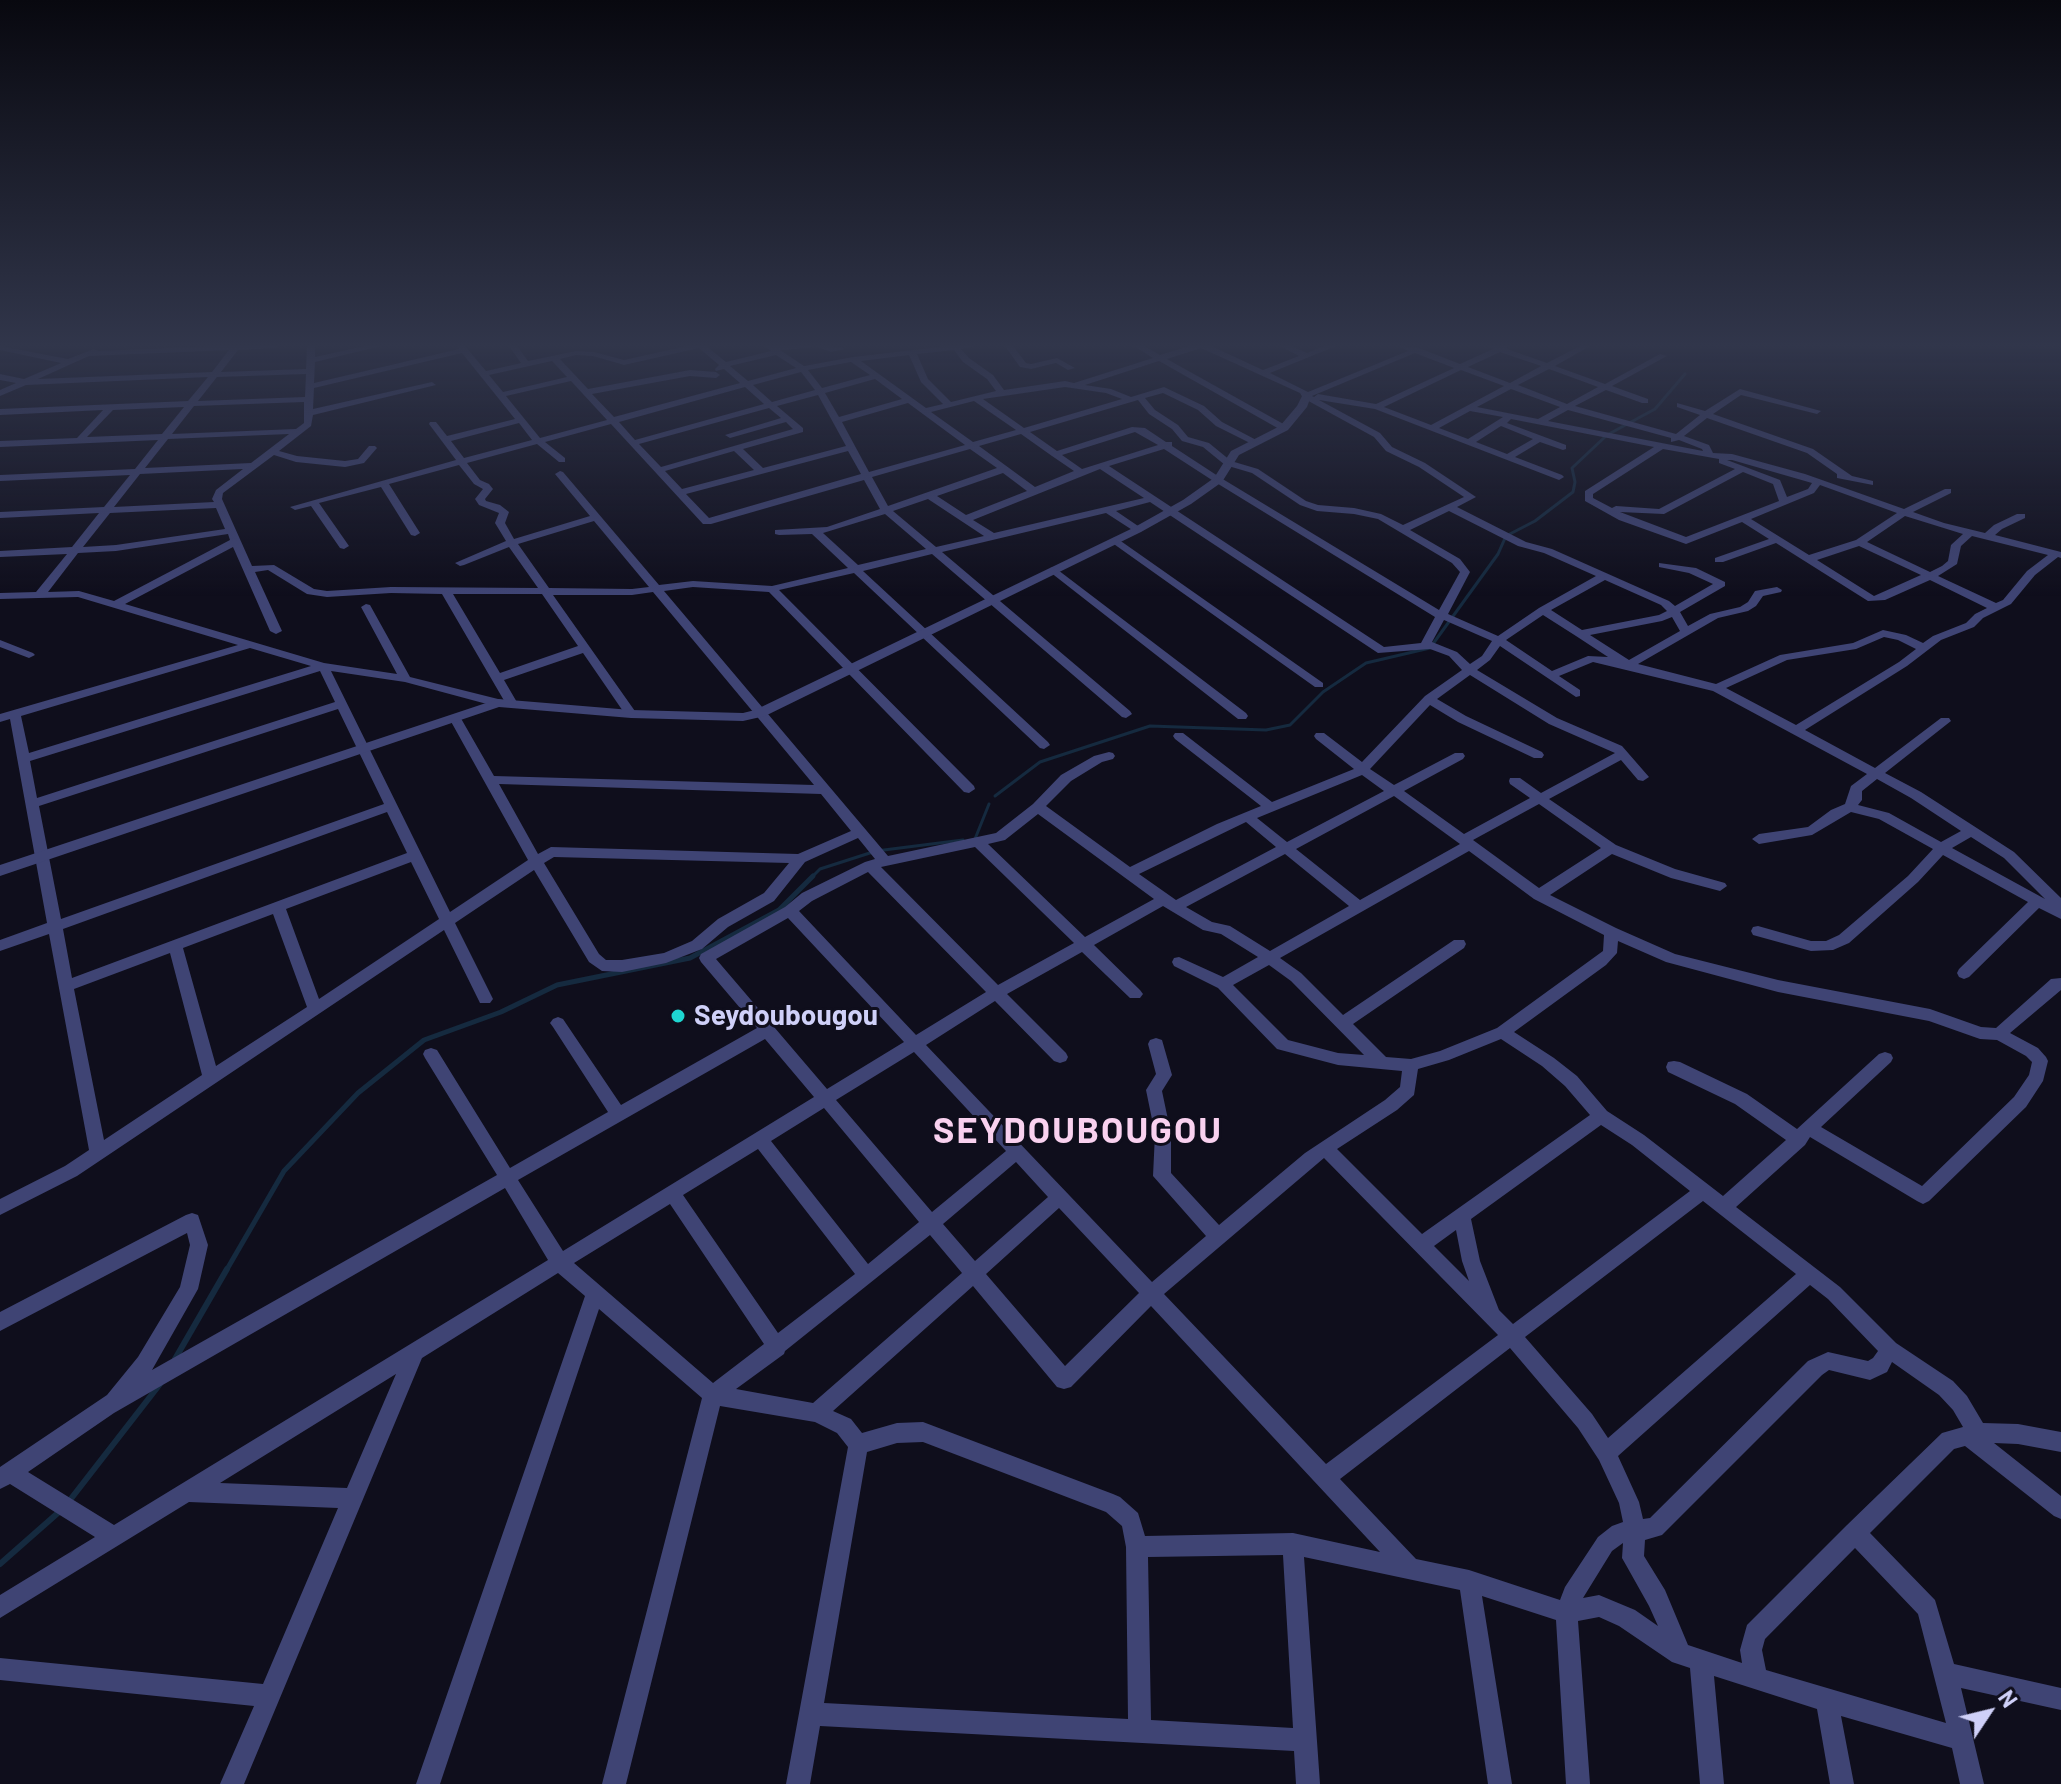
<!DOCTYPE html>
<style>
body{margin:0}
#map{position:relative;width:2061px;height:1784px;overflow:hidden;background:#0f0e1c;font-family:Barlow,sans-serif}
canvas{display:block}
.north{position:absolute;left:1949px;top:1672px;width:80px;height:80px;-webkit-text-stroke:6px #0f0e1c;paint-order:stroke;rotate:55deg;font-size:22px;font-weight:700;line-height:32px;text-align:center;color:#cfd0f8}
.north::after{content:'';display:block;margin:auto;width:28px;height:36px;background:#cfd0f8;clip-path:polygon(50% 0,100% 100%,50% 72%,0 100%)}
</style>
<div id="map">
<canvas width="2061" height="1784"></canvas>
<div class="north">N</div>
</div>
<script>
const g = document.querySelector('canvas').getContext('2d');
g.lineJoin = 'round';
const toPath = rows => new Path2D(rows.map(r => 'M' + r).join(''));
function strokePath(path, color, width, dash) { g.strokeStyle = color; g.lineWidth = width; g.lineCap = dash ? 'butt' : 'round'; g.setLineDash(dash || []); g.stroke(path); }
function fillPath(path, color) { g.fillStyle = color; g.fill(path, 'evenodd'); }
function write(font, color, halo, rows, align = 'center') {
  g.font = font + ' Barlow,sans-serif'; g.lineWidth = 6; g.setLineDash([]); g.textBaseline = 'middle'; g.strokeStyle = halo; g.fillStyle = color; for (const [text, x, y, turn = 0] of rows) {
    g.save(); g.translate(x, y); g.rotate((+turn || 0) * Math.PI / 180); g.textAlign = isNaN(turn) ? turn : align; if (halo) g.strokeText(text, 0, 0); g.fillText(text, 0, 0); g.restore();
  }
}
const streamFar2 = toPath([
 [995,796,1040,762,1150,726,1266,730,1290,725,1323,692,1366,663,1430,648,1498,554,1506,536,1535,521,1573,492,1575,482,1572,468,1607,435,1655,409,1685,374],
 [975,839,989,804],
 [811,878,820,869,876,851,963,840]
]);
const streamFar1 = toPath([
 [226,1271,284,1171,358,1093,424,1040,501,1012,557,985,690,958,779,910,813,876]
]);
const stream = toPath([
 [175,1359,227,1269],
 [70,1500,160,1384],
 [0,1564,59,1512]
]);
const minor = toPath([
 [0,346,68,359,94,349,98,351,216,346,279,346,275,348,238,350,221,372,306,369,307,346,315,346,315,357,365,346,381,346,315,362,314,383,459,349,457,346,465,346,486,371,521,363,509,346,517,346,528,361,576,351,594,352,624,360,687,346,706,346,726,362,771,351,765,346,812,346,808,348,780,350,804,366,853,357,948,346,975,346,961,349,969,358,993,375,1004,390,1065,381,1074,383,1153,358,1134,346,1144,346,1160,355,1189,346,1211,346,1263,370,1299,356,1280,346,1291,346,1307,353,1324,346,1336,346,1270,373,1308,392,1408,351,1399,346,1419,348,1460,364,1493,349,1488,346,1507,346,1507,349,1547,363,1580,346,1590,346,1555,366,1605,384,1660,354,1667,356,1612,386,1648,399,1648,403,1642,403,1606,390,1575,406,1676,434,1700,415,1677,407,1677,403,1705,411,1740,389,1821,411,1817,414,1741,395,1713,414,1813,449,1852,476,1873,481,1873,485,1837,478,1837,474,1807,453,1707,418,1684,436,1709,445,1713,453,1732,454,1805,474,1904,509,1945,489,1951,489,1951,493,1913,512,1944,523,1985,533,1994,525,2017,514,2025,514,2025,518,2002,529,1995,535,2061,552,2061,558,2058,557,2035,575,2011,604,1983,618,1974,627,1941,640,1907,666,1805,730,1875,768,1941,718,1949,718,1951,721,1885,773,1921,792,2014,852,2061,898,2061,919,2039,908,1969,977,1964,979,1959,977,1957,973,1959,969,2028,902,1943,855,1918,882,1849,943,1833,950,1811,951,1753,935,1751,931,1753,927,1758,926,1811,941,1826,941,1839,935,1908,876,1933,849,1879,819,1851,812,1812,835,1759,844,1752,839,1759,834,1808,827,1831,810,1845,804,1851,786,1867,774,1713,691,1593,662,1559,676,1580,690,1580,696,1576,697,1500,646,1490,660,1477,670,1557,718,1622,746,1649,777,1643,781,1638,780,1621,760,1549,799,1616,845,1675,869,1725,883,1727,886,1720,891,1671,878,1612,854,1550,895,1616,928,1675,954,1778,980,1930,1009,1981,1027,1996,1028,2051,979,2061,978,2061,990,2010,1033,2038,1048,2046,1057,2048,1061,2043,1081,2026,1107,1929,1201,1923,1204,1917,1201,1810,1137,1805,1145,1736,1207,1840,1287,1896,1343,1953,1381,1967,1396,1983,1423,2018,1424,2061,1432,2061,1452,2018,1444,1994,1443,2061,1496,2061,1519,2054,1516,1965,1446,1954,1449,1870,1533,1935,1600,1954,1664,2061,1688,2061,1710,1961,1688,1984,1784,1960,1784,1952,1748,1841,1716,1854,1784,1830,1784,1817,1709,1714,1676,1724,1784,1700,1784,1690,1668,1672,1662,1619,1626,1599,1617,1578,1621,1590,1784,1566,1784,1556,1620,1482,1596,1512,1784,1488,1784,1460,1590,1304,1557,1320,1784,1296,1784,1294,1751,820,1726,810,1784,786,1784,848,1447,837,1433,815,1422,720,1406,626,1784,602,1784,702,1398,599,1309,440,1784,416,1784,585,1296,558,1273,422,1358,244,1784,220,1784,254,1706,0,1680,0,1658,263,1684,338,1508,189,1502,0,1618,0,1595,95,1537,10,1484,0,1489,0,1467,107,1395,138,1357,180,1287,190,1245,187,1233,0,1331,0,1312,186,1215,192,1213,198,1215,208,1245,198,1289,152,1370,497,1175,425,1058,423,1054,425,1050,431,1048,437,1050,510,1168,608,1112,553,1027,550,1023,553,1019,558,1017,563,1019,621,1105,757,1028,701,962,699,958,701,954,785,907,802,893,865,862,875,859,858,838,805,862,774,901,728,927,702,949,666,963,622,972,602,971,589,962,534,870,455,923,493,999,490,1003,480,1003,444,930,77,1176,0,1215,0,1199,65,1166,89,1150,49,934,0,951,0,940,47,923,10,719,0,722,0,714,238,645,78,597,0,599,0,593,36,592,67,554,0,557,0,551,72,547,99,513,0,518,0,512,104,507,130,475,0,481,0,475,135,469,158,440,0,447,0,441,77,438,103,410,0,415,0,409,188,401,208,377,26,385,0,396,0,390,16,383,0,380,0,374,24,379,61,363,0,350,0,346],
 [699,348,719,365,715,369,716,371,724,369,740,383,614,417,592,394,690,376,716,378,720,375,716,372,690,370,588,389,560,359,576,355,593,356,624,365,699,348],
 [1201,348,1300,393,1303,398,1374,437,1386,451,1419,467,1464,497,1403,525,1381,514,1354,508,1318,505,1306,501,1258,469,1231,461,1209,443,1188,437,1178,425,1155,410,1145,398,1163,393,1198,410,1216,426,1254,445,1262,443,1222,422,1204,406,1164,387,1131,397,1111,389,1085,385,1159,361,1281,430,1287,430,1287,426,1167,359,1201,348],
 [229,350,212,372,38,379,89,356,229,350],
 [954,350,963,362,987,379,996,391,951,402,928,379,917,354,954,350],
 [1500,352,1541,366,1510,383,1468,367,1500,352],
 [462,353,515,419,447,436,436,422,430,422,429,424,456,460,290,507,295,510,311,506,340,548,344,549,349,546,319,503,381,487,411,535,415,536,420,533,389,484,459,465,474,484,483,489,475,499,479,505,499,513,495,523,506,541,455,563,460,566,464,565,509,547,538,588,391,587,327,591,314,589,274,565,252,566,222,499,223,493,274,455,296,462,345,467,364,463,377,448,375,446,369,446,358,459,345,461,297,456,279,451,311,426,313,415,436,385,432,382,313,409,314,388,462,353],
 [1415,353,1454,368,1376,404,1318,394,1314,397,1312,396,1415,353],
 [776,355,796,368,748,381,730,366,776,355],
 [909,355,921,382,943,404,926,408,861,361,909,355],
 [552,361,567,377,503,392,489,375,552,361],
 [851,362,870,375,822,388,808,370,851,362],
 [1549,369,1598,387,1567,404,1518,385,1549,369],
 [1461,370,1504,386,1431,425,1384,407,1461,370],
 [801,372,815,390,772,402,753,385,801,372],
 [306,374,305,397,198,401,217,377,306,374],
 [875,379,902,399,839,417,825,393,875,379],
 [571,381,607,420,540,438,506,396,571,381],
 [745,387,764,404,635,440,619,422,745,387],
 [1065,387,1106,393,1122,399,1024,428,983,399,1065,387],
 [1511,389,1560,407,1538,419,1477,407,1511,389],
 [818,395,846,446,763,468,743,449,803,432,803,428,777,406,818,395],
 [1138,400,1149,414,1172,429,1182,441,1203,447,1225,465,1252,473,1300,505,1317,511,1354,514,1378,519,1452,563,1460,572,1439,610,1221,478,1172,446,1172,442,1166,442,1145,428,1132,427,1057,451,1030,432,1138,400],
 [1319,400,1375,409,1559,480,1564,477,1562,475,1515,457,1540,442,1563,450,1566,449,1566,445,1507,423,1511,419,1654,447,1585,491,1585,501,1619,520,1686,544,1742,522,1769,539,1715,558,1715,562,1723,562,1776,543,1868,601,1885,600,1930,580,1987,608,1975,614,1966,623,1933,636,1923,643,1906,635,1883,630,1853,643,1780,655,1716,684,1638,664,1718,618,1748,611,1756,606,1763,596,1781,592,1782,590,1777,587,1755,591,1748,602,1740,607,1710,614,1688,626,1680,612,1725,586,1725,582,1696,568,1659,563,1659,567,1689,573,1713,584,1675,606,1669,601,1552,549,1526,542,1457,507,1476,497,1425,463,1392,447,1380,433,1319,400],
 [974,401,1016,430,973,442,931,412,974,401],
 [304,402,304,423,296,429,172,434,194,406,304,402],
 [908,403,965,445,869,472,842,422,908,403],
 [184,407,162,434,87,437,113,410,184,407],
 [769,408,781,418,725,435,730,438,786,422,793,429,661,467,639,444,769,408],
 [1568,410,1671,438,1671,442,1679,440,1702,449,1703,451,1548,421,1568,410],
 [1470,411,1503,417,1468,439,1439,428,1470,411],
 [519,423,532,440,464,458,451,441,519,423],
 [611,424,703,524,711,524,864,480,880,509,827,527,775,530,775,534,779,535,812,534,848,568,772,586,693,581,659,585,563,472,560,471,555,474,590,516,514,539,505,523,509,512,500,505,486,501,485,499,493,489,489,484,480,480,467,463,537,444,559,462,565,462,565,458,545,442,611,424],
 [1501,426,1533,439,1507,454,1476,442,1501,426],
 [1135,432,1158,445,1082,469,1062,455,1135,432],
 [289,434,251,463,145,468,168,439,289,434],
 [1021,434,1052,456,1074,471,1035,487,979,446,1021,434],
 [970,449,997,468,888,506,872,477,970,449],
 [1164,449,1215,482,1435,617,1421,643,1384,647,1109,466,1164,449],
 [1663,449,1719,459,1719,463,1735,469,1659,509,1616,506,1612,508,1593,498,1593,494,1663,449],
 [734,451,754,470,682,489,665,471,734,451],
 [848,451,861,474,709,518,686,494,848,451],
 [1727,460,1732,460,1812,483,1808,489,1787,497,1780,480,1727,460],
 [243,469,216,490,212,499,214,502,114,507,140,474,243,469],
 [1100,469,1144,498,994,533,973,520,1100,469],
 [1743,472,1773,484,1779,501,1686,537,1620,512,1664,514,1743,472],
 [1003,473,1027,491,966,515,937,496,1003,473],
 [1820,485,1897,513,1856,540,1809,555,1751,519,1814,493,1820,485],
 [928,499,984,536,936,547,893,511,928,499],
 [1150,502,1378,653,1430,649,1449,656,1462,670,1425,696,1362,762,1324,733,1316,733,1314,736,1316,739,1354,769,1272,802,1183,733,1175,733,1173,736,1175,739,1261,806,1217,824,1130,867,1046,806,1071,781,1102,762,1113,759,1115,756,1113,753,1109,752,1094,756,1061,775,1033,804,996,833,888,856,664,591,693,587,769,592,964,792,969,793,975,789,974,786,779,590,854,573,1040,748,1044,749,1050,745,1048,742,863,571,932,554,1122,717,1126,718,1132,714,1130,711,942,552,1106,513,1137,533,1142,530,1141,528,1116,511,1150,502],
 [216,508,225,529,116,545,83,547,110,513,216,508],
 [1449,511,1518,546,1544,553,1596,576,1539,608,1498,636,1448,614,1470,572,1460,559,1410,530,1449,511],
 [885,514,926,549,858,565,823,533,885,514],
 [1905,516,1963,534,1951,545,1948,561,1942,566,1930,572,1867,542,1905,516],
 [594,521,649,587,632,589,549,588,518,544,594,521],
 [228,534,230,540,114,601,79,591,48,592,78,553,116,551,228,534],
 [1972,536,2048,555,2027,571,2003,600,1996,603,1938,576,1957,564,1961,546,1972,536],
 [1859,546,1921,575,1874,596,1817,560,1859,546],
 [233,547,270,631,276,634,282,631,255,572,268,570,307,594,327,597,391,593,442,594,506,704,512,708,518,704,504,680,583,653,627,717,635,717,637,714,553,595,632,595,653,592,814,785,494,776,459,715,451,715,449,718,528,860,450,912,331,671,405,682,498,707,504,703,502,700,410,677,370,605,366,604,361,607,397,674,324,663,125,604,233,547],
 [1605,580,1661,605,1667,611,1659,615,1582,630,1551,610,1605,580],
 [453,594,542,594,578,646,500,673,453,594],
 [1543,615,1576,636,1608,657,1588,656,1552,671,1506,640,1543,615],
 [1672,617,1680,631,1629,660,1590,635,1662,621,1672,617],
 [1444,620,1492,641,1482,656,1470,664,1457,652,1432,642,1444,620],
 [1884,637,1898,640,1916,649,1899,662,1796,725,1726,688,1787,660,1856,649,1884,637],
 [250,648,311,666,29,753,21,716,250,648],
 [320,671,335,702,37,798,30,761,320,671],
 [1470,675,1549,724,1615,753,1541,793,1520,778,1510,778,1509,781,1510,784,1530,798,1464,834,1404,791,1463,759,1465,756,1463,753,1455,753,1394,785,1370,769,1430,705,1458,722,1534,758,1542,758,1544,755,1542,752,1466,716,1437,699,1470,675],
 [338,709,384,804,61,919,39,806,338,709],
 [1362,775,1384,791,1287,842,1257,818,1362,775],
 [1877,779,1911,798,1961,831,1941,842,1889,813,1858,805,1862,800,1862,791,1877,779],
 [499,784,821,794,851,831,798,854,551,847,538,854,499,784],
 [1394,796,1460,844,1360,900,1296,849,1394,796],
 [1539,804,1601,848,1539,888,1473,840,1539,804],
 [387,812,407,853,72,978,63,929,387,812],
 [1038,814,1154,899,1085,937,988,844,1005,840,1038,814],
 [1246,822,1276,847,1176,900,1139,874,1246,822],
 [1971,837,2004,858,2045,899,1952,848,1971,837],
 [975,847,1074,943,998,985,881,867,975,847],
 [1469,851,1534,899,1604,935,1603,951,1497,1028,1440,1051,1411,1059,1386,1057,1353,1024,1464,948,1466,944,1464,940,1454,940,1343,1015,1301,973,1280,958,1469,851],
 [1285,854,1349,906,1270,951,1230,926,1212,922,1186,907,1285,854],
 [554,857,789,863,764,893,718,919,692,941,664,953,622,960,606,960,599,954,544,863,554,857],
 [411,862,439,919,319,999,286,909,411,862],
 [868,872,986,992,916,1035,799,911,812,901,868,872],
 [1163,906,1203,930,1221,934,1258,957,1223,977,1179,957,1174,958,1172,962,1174,966,1218,988,1277,1049,1338,1065,1402,1071,1400,1087,1385,1100,1305,1153,1219,1225,1171,1173,1171,1134,1162,1091,1172,1075,1162,1040,1156,1038,1150,1040,1148,1044,1156,1074,1146,1090,1155,1134,1153,1176,1206,1236,1152,1282,926,1045,995,1001,1054,1061,1060,1063,1066,1061,1068,1057,1066,1053,1007,994,1082,952,1130,998,1140,998,1143,994,1140,990,1094,945,1163,906],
 [273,914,307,1007,216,1066,183,948,273,914],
 [788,918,904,1042,827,1089,716,959,788,918],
 [1618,941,1666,962,1778,992,1929,1021,1980,1039,1997,1040,2026,1056,2032,1062,2029,1075,2014,1097,1922,1186,1821,1127,1891,1062,1893,1058,1891,1054,1885,1052,1879,1054,1797,1129,1747,1094,1680,1062,1674,1061,1668,1062,1666,1067,1668,1072,1735,1104,1786,1140,1723,1196,1644,1135,1607,1111,1577,1076,1554,1058,1514,1032,1606,965,1617,953,1618,941],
 [170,953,202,1075,104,1140,74,989,170,953],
 [1269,965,1291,981,1364,1055,1338,1053,1288,1040,1233,985,1269,965],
 [765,1039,814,1097,563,1251,518,1180,765,1039],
 [1501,1039,1542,1066,1565,1086,1590,1115,1422,1234,1337,1149,1397,1110,1414,1095,1418,1069,1449,1060,1501,1039],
 [914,1052,1006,1151,932,1212,836,1100,914,1052],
 [824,1108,919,1222,868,1264,771,1141,824,1108],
 [1601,1125,1632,1145,1690,1191,1513,1324,1499,1310,1480,1261,1471,1219,1601,1125],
 [758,1149,855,1274,778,1333,683,1195,758,1149],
 [1324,1158,1498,1335,1326,1464,1164,1294,1324,1158],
 [1016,1162,1048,1197,975,1261,943,1224,1016,1162],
 [505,1188,548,1260,114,1525,28,1472,114,1413,505,1188],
 [1703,1201,1796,1274,1608,1438,1592,1414,1525,1337,1703,1201],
 [670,1204,764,1344,713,1383,574,1263,670,1204],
 [1059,1208,1139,1293,1065,1366,986,1274,1059,1208],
 [1456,1230,1462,1261,1469,1281,1434,1246,1456,1230],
 [930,1235,962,1273,813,1403,736,1389,784,1354,785,1351,930,1235],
 [1810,1285,1828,1299,1878,1351,1873,1358,1868,1361,1828,1352,1808,1361,1650,1518,1643,1519,1639,1502,1618,1456,1810,1285],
 [973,1286,1057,1387,1064,1389,1071,1387,1151,1306,1380,1552,1293,1533,1145,1536,1138,1513,1120,1497,1113,1494,923,1422,897,1423,862,1433,851,1419,833,1411,973,1286],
 [1510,1348,1578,1428,1599,1460,1619,1503,1623,1522,1612,1526,1598,1537,1565,1587,1560,1600,1469,1570,1416,1559,1340,1479,1510,1348],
 [1892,1362,1939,1395,1953,1410,1963,1427,1942,1433,1847,1525,1747,1625,1740,1650,1742,1663,1688,1645,1665,1590,1644,1556,1645,1540,1662,1535,1822,1375,1829,1370,1870,1380,1887,1372,1892,1362],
 [396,1374,347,1488,220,1483,396,1374],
 [923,1442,1106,1512,1122,1526,1126,1547,1128,1719,824,1703,867,1452,897,1443,923,1442],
 [1623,1543,1622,1558,1626,1565,1649,1606,1658,1626,1635,1610,1599,1595,1583,1598,1612,1551,1623,1543],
 [1855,1548,1918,1614,1946,1723,1766,1670,1762,1650,1765,1639,1855,1548],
 [1283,1555,1293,1728,1151,1720,1148,1557,1283,1555],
 [815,346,841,347,845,349,831,352,815,346],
 [1005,346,1013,346,1026,363,1031,364,1057,358,1075,368,1068,370,1056,363,1031,369,1020,367,1005,346],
 [1115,537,1323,683,1323,687,1315,687,1111,542,1110,540,1115,537],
 [1054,567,1246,713,1248,716,1246,719,1238,719,1050,572,1050,568,1054,567],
 [0,640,33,653,35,655,29,658,0,647,0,640]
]);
const tertiary = toPath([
 [1306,393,1311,396,1307,407,1288,430,1239,455,1222,482,1191,504,1141,532,765,716,743,721,631,718,499,707,0,876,0,865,498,699,631,710,743,713,755,710,1133,528,1183,500,1214,478,1231,451,1280,426,1297,406,1303,394,1306,393]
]);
const markers = [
 [678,1016,8,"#1ed6d1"]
];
const poiNames = [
 ["Seydoubougou",694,1016]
];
const districtNames = [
 ["SEYDOUBOUGOU",1078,1131]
];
strokePath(streamFar2, '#152a3f', 3);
strokePath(streamFar1, '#152a3f', 5);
strokePath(stream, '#152a3f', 6);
fillPath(minor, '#3f4474');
fillPath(tertiary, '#3f4474');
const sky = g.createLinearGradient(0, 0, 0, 596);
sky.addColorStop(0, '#08080f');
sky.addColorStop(0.58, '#31364b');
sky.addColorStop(1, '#31364b00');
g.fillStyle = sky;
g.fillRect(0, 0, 2061, 596);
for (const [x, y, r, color] of markers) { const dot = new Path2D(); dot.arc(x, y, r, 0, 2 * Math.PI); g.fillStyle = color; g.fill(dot); strokePath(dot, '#0f0e1c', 3); }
write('bold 28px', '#cfd0f8', '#0f0e1c', poiNames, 'left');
g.letterSpacing = '2px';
write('bold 36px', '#f9d1ef', '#0f0e1c', districtNames);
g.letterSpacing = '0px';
</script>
